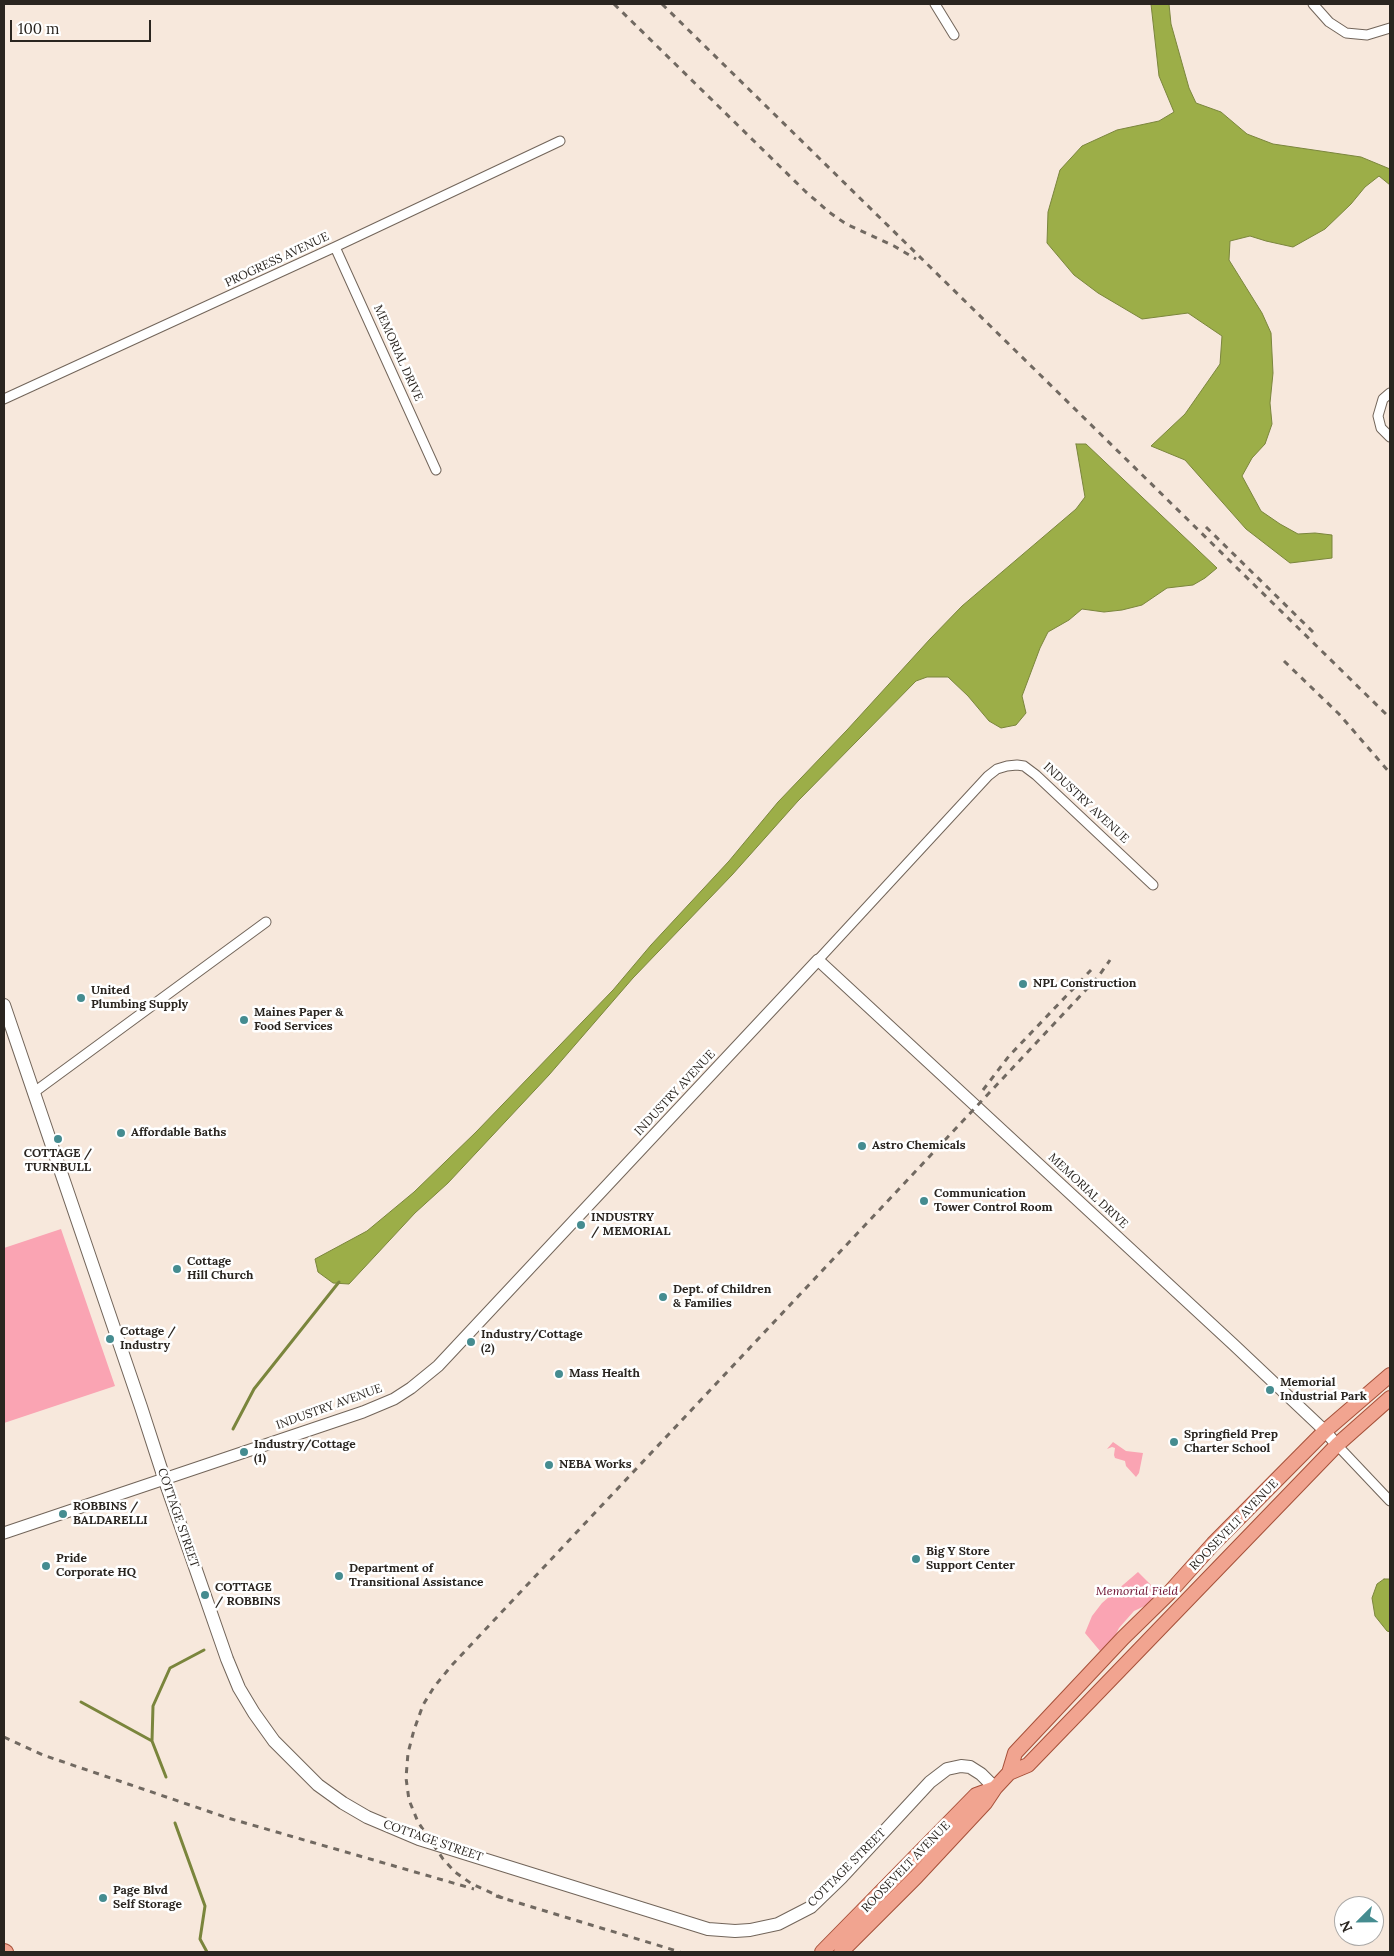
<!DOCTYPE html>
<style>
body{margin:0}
#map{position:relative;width:1394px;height:1956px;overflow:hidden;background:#f7e8dc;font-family:Lora,serif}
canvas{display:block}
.frame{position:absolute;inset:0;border:5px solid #2a2520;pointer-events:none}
.north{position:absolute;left:1334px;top:1896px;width:50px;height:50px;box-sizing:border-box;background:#fff;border:1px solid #aaa8a6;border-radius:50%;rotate:247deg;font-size:14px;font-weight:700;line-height:20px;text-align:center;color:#2a2520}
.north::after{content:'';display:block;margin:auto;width:18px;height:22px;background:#458c90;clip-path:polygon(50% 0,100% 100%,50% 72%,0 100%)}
.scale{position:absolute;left:10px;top:20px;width:141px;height:22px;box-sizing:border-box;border:2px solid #2a2520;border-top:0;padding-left:6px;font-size:15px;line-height:18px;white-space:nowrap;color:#2a2520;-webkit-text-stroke:4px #fff;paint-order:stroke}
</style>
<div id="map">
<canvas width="1394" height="1956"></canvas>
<div class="frame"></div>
<div class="north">N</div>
<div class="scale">100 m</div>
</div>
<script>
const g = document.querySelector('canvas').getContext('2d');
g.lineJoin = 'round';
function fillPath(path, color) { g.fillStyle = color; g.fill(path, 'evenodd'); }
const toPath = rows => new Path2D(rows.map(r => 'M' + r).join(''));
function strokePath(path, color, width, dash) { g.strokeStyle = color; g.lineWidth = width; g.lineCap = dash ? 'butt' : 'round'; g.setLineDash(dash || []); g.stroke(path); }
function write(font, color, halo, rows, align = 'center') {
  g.font = font + ' Lora,serif'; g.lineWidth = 5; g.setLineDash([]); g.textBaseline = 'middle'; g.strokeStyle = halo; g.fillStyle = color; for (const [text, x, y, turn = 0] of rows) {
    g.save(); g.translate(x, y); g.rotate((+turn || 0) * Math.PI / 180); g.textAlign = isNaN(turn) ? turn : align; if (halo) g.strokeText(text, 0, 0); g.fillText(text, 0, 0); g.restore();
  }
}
const green = toPath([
 [61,1229,115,1386,4,1423,4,1248],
 [1113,1442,1126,1451,1143,1453,1139,1473,1136,1477,1126,1466,1125,1461,1115,1458,1114,1455,1115,1448,1112,1447,1107,1449],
 [1138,1572,1159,1593,1149,1604,1134,1611,1119,1628,1112,1642,1100,1651,1085,1633,1092,1616,1102,1603]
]);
const water = toPath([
 [1151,4,1169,4,1171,24,1189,88,1196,103,1221,112,1247,134,1273,144,1361,157,1390,169,1390,185,1379,176,1365,187,1351,204,1325,229,1293,247,1266,241,1250,236,1230,241,1229,260,1262,313,1271,333,1273,373,1270,403,1272,424,1265,444,1252,458,1242,476,1261,511,1280,524,1298,534,1315,533,1332,535,1332,558,1290,563,1246,529,1185,460,1151,446,1185,414,1220,364,1222,336,1188,313,1142,319,1098,293,1074,275,1047,243,1048,212,1060,170,1082,146,1117,130,1159,121,1174,112,1159,76,1151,4],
 [1076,444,1086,444,1217,568,1205,578,1193,585,1167,588,1142,605,1122,610,1104,612,1082,609,1069,620,1048,632,1040,648,1022,696,1026,713,1016,725,1001,728,989,721,968,696,948,677,927,677,916,681,798,801,732,875,633,978,549,1075,448,1183,415,1213,349,1284,333,1283,318,1272,315,1259,367,1231,414,1192,476,1132,613,990,651,945,729,861,778,802,847,730,930,639,962,606,1076,509,1085,497,1076,444],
 [1384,1579,1390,1579,1390,1632,1387,1631,1375,1616,1372,1598,1377,1584,1384,1579]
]);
const stream = toPath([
 [233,1429,254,1389,339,1282],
 [81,1702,152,1741],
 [166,1777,152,1741,153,1706,170,1668,204,1650],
 [175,1823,205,1906,200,1939,207,1952]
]);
const minor = toPath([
 [935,4,954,35],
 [1313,4,1329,22,1346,33,1367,35,1390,28],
 [335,247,436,470],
 [1390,393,1383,399,1378,416,1381,428,1390,437],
 [4,399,335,247,560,141],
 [818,960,988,776,997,769,1007,766,1017,765,1024,766,1036,775,1153,885],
 [33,1093,266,922],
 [1337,1445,1390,1501]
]);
const tertiary = toPath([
 [4,1533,363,1412,394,1399,411,1388,438,1366,818,960,1234,1345,1325,1431,1337,1445]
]);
const secondary = toPath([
 [4,1005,141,1407,164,1478,227,1659,239,1688,254,1713,274,1741,318,1785,343,1803,367,1817,419,1839,708,1929,735,1931,750,1930,778,1924,811,1907,841,1878,930,1782,947,1769,961,1766,970,1767,981,1774,995,1788]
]);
const primary = toPath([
 [1009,1773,1028,1765,1337,1445,1390,1398],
 [4,1951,6,1952],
 [822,1952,976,1795,995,1788],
 [841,1952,916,1877,985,1803,995,1788,1009,1773,1015,1753,1123,1638,1169,1593,1213,1544,1325,1431,1390,1375]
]);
const rail = toPath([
 [614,4,806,192,829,212,846,224,894,246,916,259],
 [662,4,1390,718],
 [1206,527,1313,632],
 [1284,661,1339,714,1390,773],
 [983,1090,1009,1056,1091,970],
 [4,1737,43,1755,228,1818,474,1889],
 [496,1896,680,1952],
 [503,1898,472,1884,455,1872,443,1859,418,1822,409,1800,406,1778,408,1753,414,1730,423,1705,434,1687,452,1665,1098,977,1110,960]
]);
const markers = [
 [1023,984,5,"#458c90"],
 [81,998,5,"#458c90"],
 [244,1020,5,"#458c90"],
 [121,1133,5,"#458c90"],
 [58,1139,5,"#458c90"],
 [862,1146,5,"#458c90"],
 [924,1201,5,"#458c90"],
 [581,1225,5,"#458c90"],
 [177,1269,5,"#458c90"],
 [663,1297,5,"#458c90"],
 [110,1339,5,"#458c90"],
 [471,1342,5,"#458c90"],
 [559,1374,5,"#458c90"],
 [1270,1390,5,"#458c90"],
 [1174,1442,5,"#458c90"],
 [244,1452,5,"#458c90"],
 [549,1465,5,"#458c90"],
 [63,1514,5,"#458c90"],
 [916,1559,5,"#458c90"],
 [46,1566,5,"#458c90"],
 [339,1576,5,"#458c90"],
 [205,1595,5,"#458c90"],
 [103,1898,5,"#458c90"]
];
const streetNames = [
 ["PROGRESS AVENUE",277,260,-25],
 ["MEMORIAL DRIVE",398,353,66],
 ["INDUSTRY AVENUE",1086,803,43],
 ["INDUSTRY AVENUE",675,1093,-47],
 ["MEMORIAL DRIVE",1088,1191,43],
 ["INDUSTRY AVENUE",329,1407,-20],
 ["COTTAGE STREET",178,1518,71],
 ["ROOSEVELT AVENUE",1234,1525,-46],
 ["COTTAGE STREET",433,1841,19],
 ["ROOSEVELT AVENUE",906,1867,-46],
 ["COTTAGE STREET",847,1868,-45]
];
const poiNames = [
 ["NPL Construction",1033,984],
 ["United",91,991],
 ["Plumbing Supply",91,1005],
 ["Maines Paper &",254,1013],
 ["Food Services",254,1027],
 ["Affordable Baths",131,1133],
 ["Astro Chemicals",872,1146],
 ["COTTAGE /",58,1154,"center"],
 ["TURNBULL",58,1168,"center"],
 ["Communication",934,1194],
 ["Tower Control Room",934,1208],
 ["INDUSTRY",591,1218],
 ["/ MEMORIAL",591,1232],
 ["Cottage",187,1262],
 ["Hill Church",187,1276],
 ["Dept. of Children",673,1290],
 ["& Families",673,1304],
 ["Cottage /",120,1332],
 ["Industry",120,1346],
 ["Industry/Cottage",481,1335],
 ["(2)",481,1349],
 ["Mass Health",569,1374],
 ["Memorial",1280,1383],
 ["Industrial Park",1280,1397],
 ["Springfield Prep",1184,1435],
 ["Charter School",1184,1449],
 ["Industry/Cottage",254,1445],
 ["(1)",254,1459],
 ["NEBA Works",559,1465],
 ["ROBBINS /",73,1507],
 ["BALDARELLI",73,1521],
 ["Big Y Store",926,1552],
 ["Support Center",926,1566],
 ["Pride",56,1559],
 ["Corporate HQ",56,1573],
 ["Department of",349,1569],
 ["Transitional Assistance",349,1583],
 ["COTTAGE",215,1588],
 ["/ ROBBINS",215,1602],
 ["Page Blvd",113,1891],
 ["Self Storage",113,1905]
];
const parkNames = [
 ["Memorial Field",1137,1592]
];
fillPath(green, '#faa4b3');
fillPath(water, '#9cae48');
strokePath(water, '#7a853c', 1);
strokePath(stream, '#7a853c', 3);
strokePath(minor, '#72655a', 11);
strokePath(tertiary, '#72655a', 13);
strokePath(secondary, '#72655a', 14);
strokePath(primary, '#a65039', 16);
strokePath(minor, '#fff', 9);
strokePath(tertiary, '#fff', 11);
strokePath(secondary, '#fff', 12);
strokePath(primary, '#f1a490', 14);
strokePath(rail, '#716961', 3, [6, 6]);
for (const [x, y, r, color] of markers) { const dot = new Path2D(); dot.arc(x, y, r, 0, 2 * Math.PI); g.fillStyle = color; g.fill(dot); strokePath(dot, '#fff', 2); }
write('12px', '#2a2520', '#fff', streetNames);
write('bold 12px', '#2a2520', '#fff', poiNames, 'left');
write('italic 12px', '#69092a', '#fff', parkNames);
</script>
